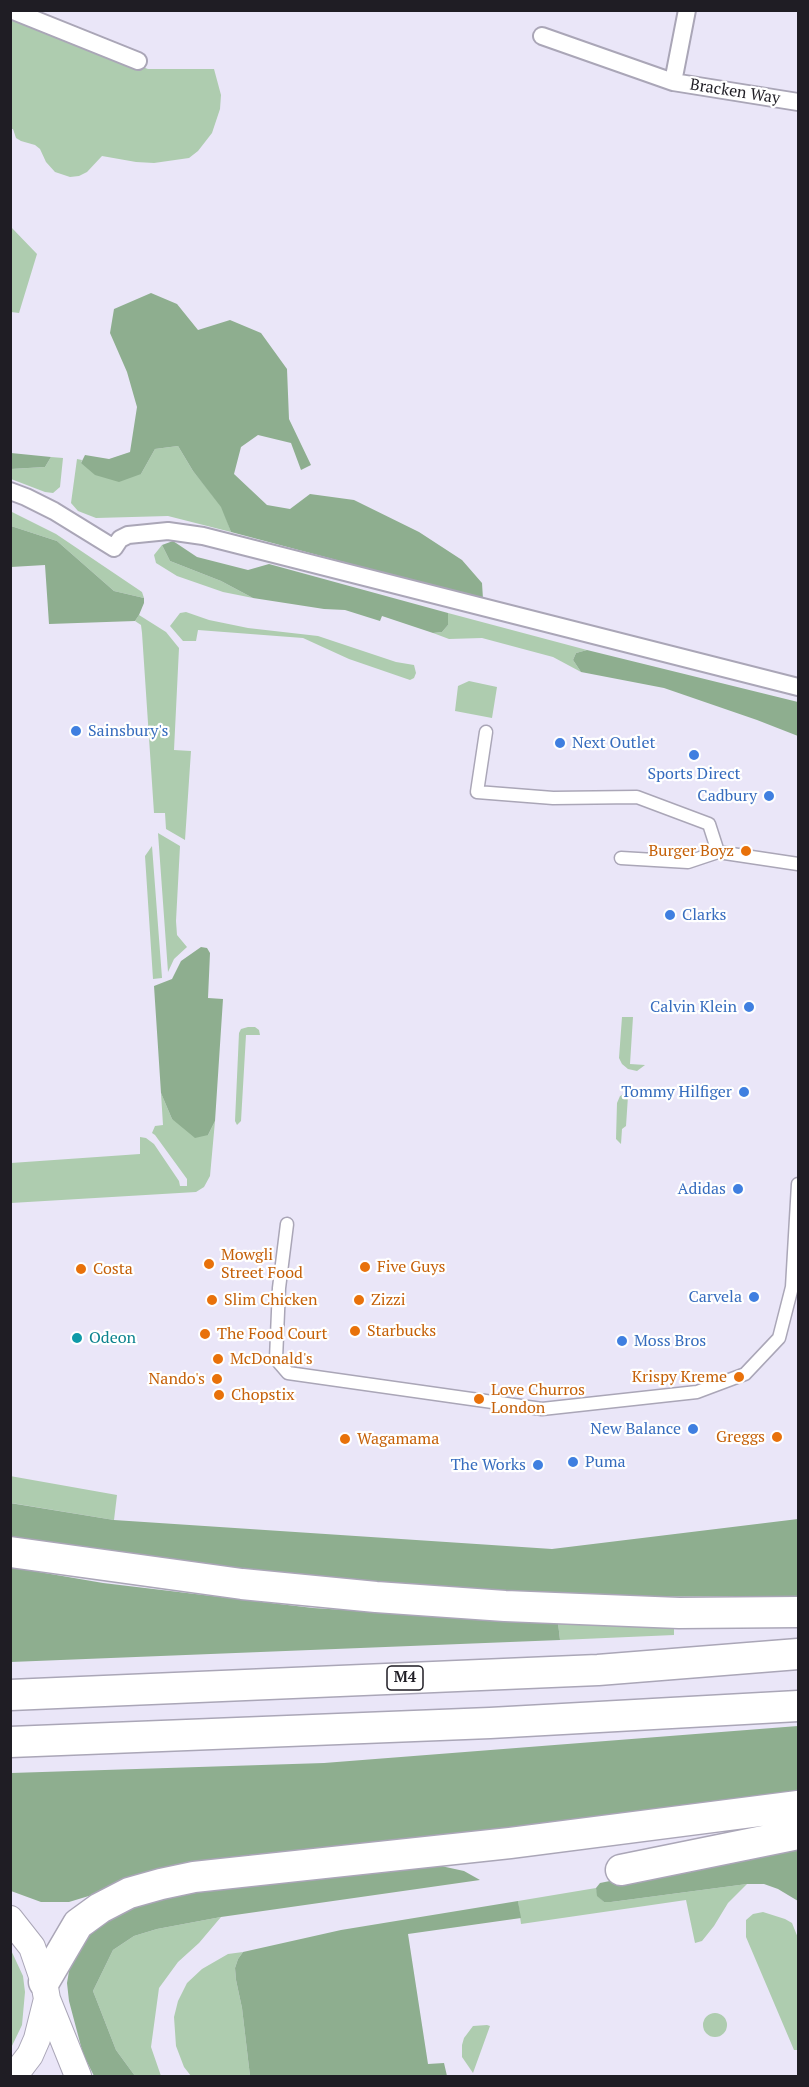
<!DOCTYPE html>
<style>
body{margin:0}
#map{position:relative;width:809px;height:2087px;overflow:hidden;background:#eae6f8;font-family:"PT Serif",serif}
canvas{display:block}
.frame{position:absolute;inset:0;border:12px solid #1f1d24;pointer-events:none}
</style>
<div id="map">
<canvas width="809" height="2087"></canvas>
<div class="frame"></div>
</div>
<script>
const g = document.querySelector('canvas').getContext('2d');
g.lineJoin = 'round';
function fillPath(path, color) { g.fillStyle = color; g.fill(path, 'evenodd'); }
const toPath = rows => new Path2D(rows.map(r => 'M' + r).join(''));
function strokePath(path, color, width, dash) { g.strokeStyle = color; g.lineWidth = width; g.lineCap = dash ? 'butt' : 'round'; g.setLineDash(dash || []); g.stroke(path); }
function write(font, color, halo, rows, align = 'center') {
  g.font = font + ' "PT Serif",serif'; g.lineWidth = 4.5; g.setLineDash([]); g.textBaseline = 'middle'; g.strokeStyle = halo; g.fillStyle = color; for (const [text, x, y, turn = 0] of rows) {
    g.save(); g.translate(x, y); g.rotate((+turn || 0) * Math.PI / 180); g.textAlign = isNaN(turn) ? turn : align; if (halo) g.strokeText(text, 0, 0); g.fillText(text, 0, 0); g.restore();
  }
}
const green = toPath([
 [11,14,98,51,148,69,214,69,221,95,220,109,212,133,198,151,189,158,154,163,136,162,102,156,87,172,79,176,70,177,55,172,46,162,40,149,35,145,21,141,16,138,13,129,11,129],
 [11,227,37,254,19,313,11,312],
 [178,446,193,471,222,507,231,532,168,516,96,518,78,511,71,503,77,459,82,460,81,463,141,474,155,449],
 [51,457,63,458,60,487,53,493,45,492,11,479,11,469,45,467],
 [10,511,56,534,142,592,144,598,114,591,57,541,11,526],
 [162,545,170,561,221,581,253,598,223,592,177,576,156,563,154,555],
 [186,612,209,620,248,628,318,636,396,662,414,665,416,673,414,678,410,680,349,659,303,638,198,630,196,641,183,641,170,626,180,613],
 [448,613,587,650,576,653,573,660,581,672,553,657,482,638,449,639,433,633,442,632,448,625],
 [139,615,166,632,179,648,174,750,191,751,185,840,166,829,165,813,154,813,142,633,141,625,135,621],
 [469,681,497,687,492,718,455,711,458,686],
 [158,833,180,846,176,921,177,935,187,947,174,959,168,972],
 [152,846,162,978,153,979,145,856],
 [622,1017,633,1017,630,1064,645,1065,637,1071,628,1069,622,1064,619,1058],
 [248,1027,255,1027,259,1030,260,1035,246,1035,241,1121,237,1125,235,1121,239,1033,241,1029],
 [633,1090,642,1097,628,1096,626,1126,622,1129,621,1144,616,1139,617,1103,620,1096],
 [161,1093,172,1119,208,1135,215,1121,210,1176,204,1187,196,1192,11,1203,11,1163,140,1154,140,1137,146,1138,154,1144,179,1181,180,1186,187,1186,187,1179,155,1135,152,1133,155,1126,163,1125],
 [10,1476,117,1495,114,1520,11,1503],
 [558,1623,674,1627,674,1635,560,1640],
 [747,1884,728,1903,714,1926,702,1941,695,1943,686,1900,521,1924,518,1901,596,1888,598,1896,604,1902,611,1902],
 [763,1912,785,1919,792,1923,798,1938,798,2050,794,2050,746,1937,746,1920,753,1914],
 [221,1917,199,1943,178,1962,159,1988,151,2047,161,2076,135,2076,116,2050,93,1991,113,1950,134,1936,157,1929],
 [10,1948,23,1976,25,1992,22,2025,11,2048],
 [243,1952,238,1959,235,1968,236,1980,242,2008,250,2076,191,2076,184,2067,176,2046,174,2017,178,2001,187,1983,202,1969,228,1954],
 '703 2025a12 12 0 1 1 24 0a12 12 0 1 1-24 0Z',
 [487,2025,490,2026,473,2073,462,2057,462,2045,464,2038,473,2026]
]);
const forest = toPath([
 [151,293,177,304,198,330,230,320,261,333,287,369,289,419,311,465,301,470,291,443,258,435,241,447,234,474,267,505,290,509,310,494,354,500,419,532,462,560,482,583,483,599,231,532,221,507,193,471,178,446,155,449,141,474,119,482,95,475,81,463,85,455,109,459,130,452,137,407,127,372,110,333,114,309],
 [11,453,51,457,45,467,11,469],
 [11,526,57,541,114,591,144,598,144,603,139,615,135,621,49,624,45,565,11,567],
 [173,541,197,557,248,570,269,564,448,613,448,625,442,632,433,633,382,616,380,621,345,610,324,609,253,598,221,581,170,561,162,545],
 [587,650,798,702,798,736,757,720,664,688,581,672,573,660,576,653],
 [201,947,207,948,210,953,208,998,223,999,215,1121,208,1135,195,1138,172,1119,161,1093,154,986,172,979,181,961],
 [10,1503,114,1520,552,1549,798,1519,798,1596,591,1597,340,1582,11,1540],
 [10,1567,103,1583,313,1608,558,1623,560,1640,11,1662],
 [798,1726,798,1791,128,1878,92,1895,69,1902,41,1902,11,1891,11,1773,324,1763],
 [798,1843,798,1901,778,1889,764,1884,747,1884,611,1902,604,1902,597,1896,596,1888,600,1883],
 [441,1866,464,1871,480,1880,221,1917,157,1929,134,1936,113,1950,93,1991,116,2050,135,2076,94,2076,83,2054,69,2001,67,1983,71,1959,95,1924,139,1899,396,1867],
 [518,1901,521,1918,408,1934,428,2064,444,2063,447,2076,250,2076,242,2008,236,1980,235,1968,238,1959,243,1952,341,1930]
]);
const pedestrian = toPath([
 [486,732,477,792,553,798,637,797,709,824,718,852],
 [621,858,688,862,718,852,798,864],
 [287,1224,279,1288,276,1359,288,1373,542,1409,697,1392,745,1374,779,1338,792,1287,798,1184]
]);
const minor = toPath([
 [11,10,138,61],
 [687,10,673,82,798,102],
 [542,36,673,82],
 [10,491,26,497,54,511,114,548,120,539,128,535,168,531,203,536,798,687]
]);
const primary = toPath([
 [10,1919,32,1947,44,1982,47,1999,37,2039,30,2055,14,2076],
 [47,1999,78,2076]
]);
const motorway = toPath([
 [10,1552,242,1584,376,1597,505,1606,679,1613,798,1612],
 [10,1695,598,1670,798,1654],
 [10,1742,490,1723,798,1706],
 [621,1870,798,1834],
 [44,1982,78,1924,100,1908,129,1893,161,1884,194,1877,510,1843,798,1806]
]);
const markers = [
 [76,731,6,"#3f7fe0"],
 [560,743,6,"#3f7fe0"],
 [694,755,6,"#3f7fe0"],
 [769,796,6,"#3f7fe0"],
 [746,851,6,"#e8710a"],
 [670,915,6,"#3f7fe0"],
 [749,1007,6,"#3f7fe0"],
 [744,1092,6,"#3f7fe0"],
 [738,1189,6,"#3f7fe0"],
 [209,1264,6,"#e8710a"],
 [365,1267,6,"#e8710a"],
 [81,1269,6,"#e8710a"],
 [754,1297,6,"#3f7fe0"],
 [212,1300,6,"#e8710a"],
 [359,1300,6,"#e8710a"],
 [355,1331,6,"#e8710a"],
 [205,1334,6,"#e8710a"],
 [77,1338,6,"#0f9aa8"],
 [622,1341,6,"#3f7fe0"],
 [218,1359,6,"#e8710a"],
 [739,1377,6,"#e8710a"],
 [217,1379,6,"#e8710a"],
 [219,1395,6,"#e8710a"],
 [479,1399,6,"#e8710a"],
 [693,1429,6,"#3f7fe0"],
 [777,1437,6,"#e8710a"],
 [345,1439,6,"#e8710a"],
 [573,1462,6,"#3f7fe0"],
 [538,1465,6,"#3f7fe0"]
];
const shields = [
 [405,1678,36]
];
const shieldNames = [
 ["M4",405,1678]
];
const streetNames = [
 ["Bracken Way",735,92,9]
];
const shopNames = [
 ["Sainsbury's",88,731,"left"],
 ["Next Outlet",572,743,"left"],
 ["Sports Direct",694,774,"center"],
 ["Cadbury",757,796],
 ["Clarks",682,915,"left"],
 ["Calvin Klein",737,1007],
 ["Tommy Hilfiger",732,1092],
 ["Adidas",726,1189],
 ["Carvela",742,1297],
 ["Moss Bros",634,1341,"left"],
 ["New Balance",681,1429],
 ["Puma",585,1462,"left"],
 ["The Works",526,1465]
];
const foodNames = [
 ["Burger Boyz",734,851,"right"],
 ["Mowgli",221,1255],
 ["Street Food",221,1273],
 ["Five Guys",377,1267],
 ["Costa",93,1269],
 ["Slim Chicken",224,1300],
 ["Zizzi",371,1300],
 ["Starbucks",367,1331],
 ["The Food Court",217,1334],
 ["McDonald's",230,1359],
 ["Krispy Kreme",727,1377,"right"],
 ["Nando's",205,1379,"right"],
 ["Love Churros",491,1390],
 ["London",491,1408],
 ["Chopstix",231,1395],
 ["Greggs",765,1437,"right"],
 ["Wagamama",357,1439]
];
const cultureNames = [
 ["Odeon",89,1338]
];
fillPath(green, '#aeccaf');
fillPath(forest, '#8eae8f');
strokePath(pedestrian, '#aaa6b7', 15);
strokePath(minor, '#aaa6b7', 20);
strokePath(primary, '#aaa6b7', 28);
strokePath(motorway, '#aaa6b7', 33);
strokePath(pedestrian, '#fff', 12);
strokePath(minor, '#fff', 16);
strokePath(primary, '#fff', 26);
strokePath(motorway, '#fff', 30);
for (const [x, y, r, color] of markers) { const dot = new Path2D(); dot.arc(x, y, r, 0, 2 * Math.PI); g.fillStyle = color; g.fill(dot); strokePath(dot, '#fff', 2); }
for (const [x, y, w] of shields) { const box = new Path2D(); box.roundRect(x - w / 2, y - 12, w, 24, 4.5); g.fillStyle = '#fff'; g.fill(box); strokePath(box, '#1f1d24', 1.5); }
write('bold 15px', '#1f1d24', null, shieldNames);
write('16px', '#1f1d24', '#fff', streetNames);
write('16px', '#366cbe', '#fff', shopNames, 'right');
write('16px', '#c56008', '#fff', foodNames, 'left');
write('16px', '#0d838f', '#fff', cultureNames, 'left');
</script>
